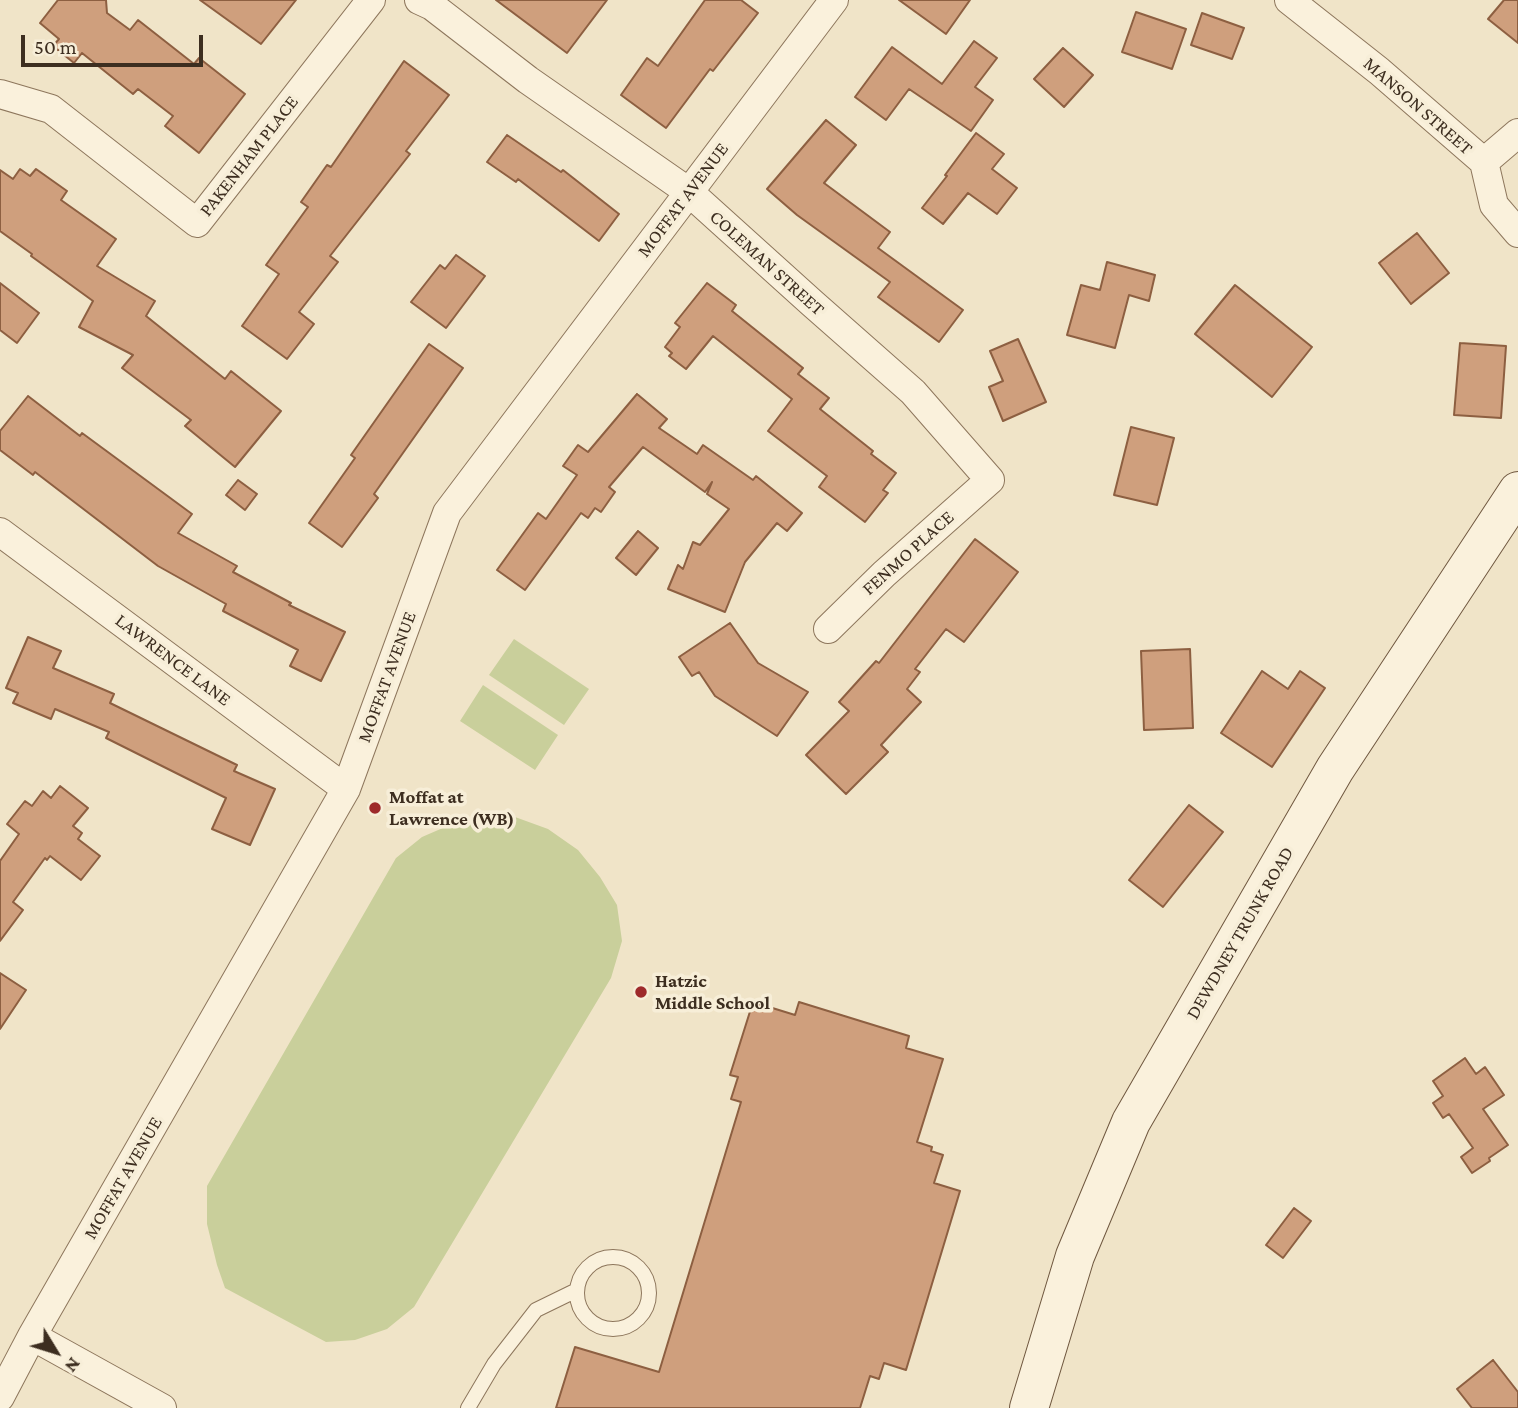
<!DOCTYPE html>
<html>
<head>
<meta charset="utf-8">
<style>
	body { margin:0 }
	#map { position:relative; width:1518px; height:1408px; overflow:hidden; background:#f0e4c8; font-family:"Crimson Pro",serif }
	canvas { display:block }
	.north { position:absolute; left:21px; top:1317px; width:70px; height:70px; -webkit-text-stroke:5px #f7eed8; paint-order:stroke; rotate:128deg; font-size:19px; font-weight:700; line-height:28px; text-align:center; color:#3d2e20 }
	.north::after { content:''; display:block; margin:auto; width:24px; height:32px; background:#3d2e20; clip-path:polygon(50% 0,100% 100%,50% 72%,0 100%) }
	.scale { position:absolute; left:21px; top:35px; width:182px; height:32px; box-sizing:border-box; border:4px solid #3d2e20; border-top:0; padding-left:9px; font-size:21px; line-height:24px; white-space:nowrap; color:#3d2e20; -webkit-text-stroke:5px #f7eed8; paint-order:stroke }
</style>
</head>
<body>
<div id="map">
<canvas width="1518" height="1408"></canvas>
<div class="north">N</div>
<div class="scale">50 m</div>
</div>
<script>
const ctx = document.querySelector('canvas').getContext('2d');
ctx.lineJoin = 'round';
function fillPath(path, color) { ctx.fillStyle = color; ctx.fill(path, 'evenodd'); }
const poly = rows => new Path2D(rows.map(r => 'M' + r).join(''));
function stroke(path, color, width, dash) { ctx.strokeStyle = color; ctx.lineWidth = width; ctx.lineCap = dash ? 'butt' : 'round'; ctx.setLineDash(dash || []); ctx.stroke(path); }
function label(font, color, halo, rows, align = 'center') {
  ctx.font = font + ' "Crimson Pro",serif'; ctx.lineWidth = 7; ctx.setLineDash([]); ctx.textBaseline = 'middle'; ctx.strokeStyle = halo; ctx.fillStyle = color; for (const [text, x, y, turn = 0] of rows) {
    ctx.save(); ctx.translate(x, y); ctx.rotate((+turn || 0) * Math.PI / 180); ctx.textAlign = isNaN(turn) ? turn : align; if (halo) ctx.strokeText(text, 0, 0); ctx.fillText(text, 0, 0); ctx.restore();
  }
}
fillPath(poly([
	[514,639,589,689,564,725,489,675],
	[483,685,558,735,535,770,460,721],
	[480,816,515,817,548,829,578,850,600,877,617,905,622,941,611,978,414,1307,387,1329,355,1340,326,1342,225,1288,217,1265,207,1224,207,1186,396,858,422,837,452,824]
]), '#c9cf9b');
const building = poly([
	[58,0,106,0,107,13,130,30,138,20,194,64,199,58,245,94,199,153,165,126,173,116,138,89,133,94,82,53,74,63,53,46,59,39,40,23,58,0],
	[200,0,296,0,261,44,200,0],
	[496,0,607,0,567,53,496,0],
	[705,0,741,0,758,13,713,71,710,69,666,128,621,95,647,58,658,66,705,0],
	[899,0,970,0,946,34,899,0],
	[1504,0,1518,0,1518,43,1488,19,1504,0],
	[1136,12,1186,29,1172,69,1122,52,1136,12],
	[1202,13,1244,28,1232,59,1191,45,1202,13],
	[974,41,997,58,975,87,993,100,971,131,909,89,886,120,855,97,892,47,942,84,974,41],
	[1063,48,1093,75,1064,107,1034,79,1063,48],
	[404,61,449,95,406,151,410,154,330,256,338,262,299,312,314,324,287,359,242,326,279,274,266,265,308,207,301,202,327,165,331,167,404,61],
	[826,120,856,145,824,183,890,232,878,248,963,310,939,342,878,297,890,282,797,215,767,189,826,120],
	[976,133,1004,154,992,169,1017,188,997,214,968,193,943,224,922,208,947,176,945,175,976,133],
	[507,135,561,172,563,170,619,214,599,241,518,179,516,182,487,162,507,135],
	[20,169,30,176,36,169,67,191,61,200,116,239,97,266,155,301,146,316,225,379,231,371,281,411,235,467,185,426,191,420,122,368,133,355,79,327,93,301,31,256,32,254,0,231,0,170,13,179,20,169],
	[1417,233,1449,273,1411,304,1379,263,1417,233],
	[456,255,485,276,446,328,411,302,440,265,445,269,456,255],
	[1107,262,1155,275,1149,301,1129,295,1115,348,1067,335,1081,285,1100,290,1107,262],
	[0,283,39,313,17,343,0,330,0,283],
	[707,283,736,305,732,311,803,368,798,374,829,398,820,409,873,451,871,454,896,473,883,490,888,493,865,522,819,487,827,476,768,431,792,399,713,336,686,369,669,356,672,353,665,347,680,327,675,323,707,283],
	[1235,285,1312,347,1272,397,1195,334,1235,285],
	[1018,339,1046,402,1003,421,989,387,1003,381,990,351,1018,339],
	[1460,343,1506,346,1501,418,1454,415,1460,343],
	[429,344,463,368,374,494,378,498,342,547,309,523,355,458,351,455,429,344],
	[637,394,667,419,659,428,697,454,703,445,753,480,756,476,802,513,787,531,777,523,745,562,725,612,668,589,678,565,683,569,693,542,700,545,729,509,707,494,712,482,705,492,643,447,609,487,615,492,601,512,595,508,588,518,581,513,525,590,497,570,538,513,546,519,577,475,563,466,578,445,588,452,637,394],
	[28,396,80,436,82,433,192,514,178,533,237,566,233,572,291,603,289,605,345,632,321,681,290,666,298,650,223,611,226,604,158,566,35,472,33,475,0,450,0,431,28,396],
	[1131,427,1174,438,1157,505,1114,495,1131,427],
	[238,480,257,494,245,510,226,495,238,480],
	[638,531,658,548,636,575,616,558,638,531],
	[975,539,1018,572,964,642,946,629,915,669,920,672,907,689,921,702,881,745,888,752,846,794,806,755,849,711,839,702,876,661,879,663,975,539],
	[730,623,758,663,808,692,777,736,715,696,699,672,692,676,679,657,730,623],
	[28,637,61,651,53,668,114,694,110,703,237,765,234,771,275,789,250,845,212,829,226,798,106,738,109,732,55,709,51,719,13,703,18,693,6,688,28,637],
	[1190,649,1193,728,1144,730,1141,651,1190,649],
	[1262,671,1288,689,1300,671,1325,688,1272,767,1221,733,1262,671],
	[60,786,88,808,73,826,82,833,78,839,100,856,81,880,50,856,47,860,45,858,13,902,23,910,0,941,0,861,19,834,7,824,25,801,32,806,43,791,51,798,60,786],
	[1189,805,1223,832,1163,907,1129,880,1189,805],
	[0,973,26,990,0,1029,0,973],
	[753,1002,795,1015,799,1002,909,1036,906,1048,943,1059,917,1142,932,1147,931,1151,943,1155,934,1183,960,1191,906,1370,884,1363,879,1379,870,1376,860,1408,556,1408,575,1347,659,1372,741,1102,731,1099,738,1077,730,1075,753,1002],
	[1465,1058,1476,1074,1485,1067,1504,1095,1483,1109,1508,1145,1489,1158,1490,1161,1472,1173,1461,1157,1473,1148,1449,1114,1443,1118,1433,1103,1443,1096,1433,1081,1465,1058],
	[1294,1208,1311,1221,1283,1258,1266,1245,1294,1208],
	[1493,1360,1518,1392,1518,1408,1472,1408,1457,1389,1493,1360]
]);
fillPath(building, '#cf9f7d');
stroke(building, '#8d5f41', 2);
const lane = poly([
	'577 1293a36 36 0 1 1 72 0a36 36 0 1 1-72 0Z',
	[468,1408,494,1364,536,1310,577,1290]
]);
const street = poly([
	[419,0,432,6,528,80,689,192,812,303,913,392,990,480,884,574,828,629],
	[1289,0,1379,71,1484,162,1494,205,1518,233],
	[0,94,51,109,197,223,371,0],
	[1484,162,1518,133],
	[0,532,346,789],
	[32,1336,162,1408],
	[0,1397,32,1336,346,789,447,513,834,0]
]);
const secondary = poly([
	[1029,1408,1075,1256,1131,1122,1335,769,1518,491]
]);
stroke(lane, '#8d765c', 16);
stroke(street, '#8d765c', 30);
stroke(secondary, '#6f573f', 40);
stroke(lane, '#faf1dc', 14);
stroke(street, '#faf1dc', 28);
stroke(secondary, '#faf1dc', 38);
for (const [x, y, r, color] of [
	[375,808,7,"#9e2a2b"],
	[641,992,7,"#9e2a2b"]
]) { const dot = new Path2D(); dot.arc(x, y, r, 0, 2 * Math.PI); ctx.fillStyle = color; ctx.fill(dot); stroke(dot, '#f7eed8', 2.5); }
label('19px', '#3d2e20', '#f7eed8', [
	["MANSON STREET",1418,106,41],
	["PAKENHAM PLACE",249,156,-52],
	["MOFFAT AVENUE",683,200,-53],
	["COLEMAN STREET",767,263,42],
	["FENMO PLACE",908,553,-42],
	["LAWRENCE LANE",173,660,37],
	["MOFFAT AVENUE",387,677,-70],
	["DEWDNEY TRUNK ROAD",1240,933,-60],
	["MOFFAT AVENUE",123,1178,-60]
]);
label('bold 19px', '#3d2e20', '#f7eed8', [
	["Moffat at",389,797],
	["Lawrence (WB)",389,819],
	["Hatzic",655,981],
	["Middle School",655,1003]
], 'left');
</script>
</body>
</html>
